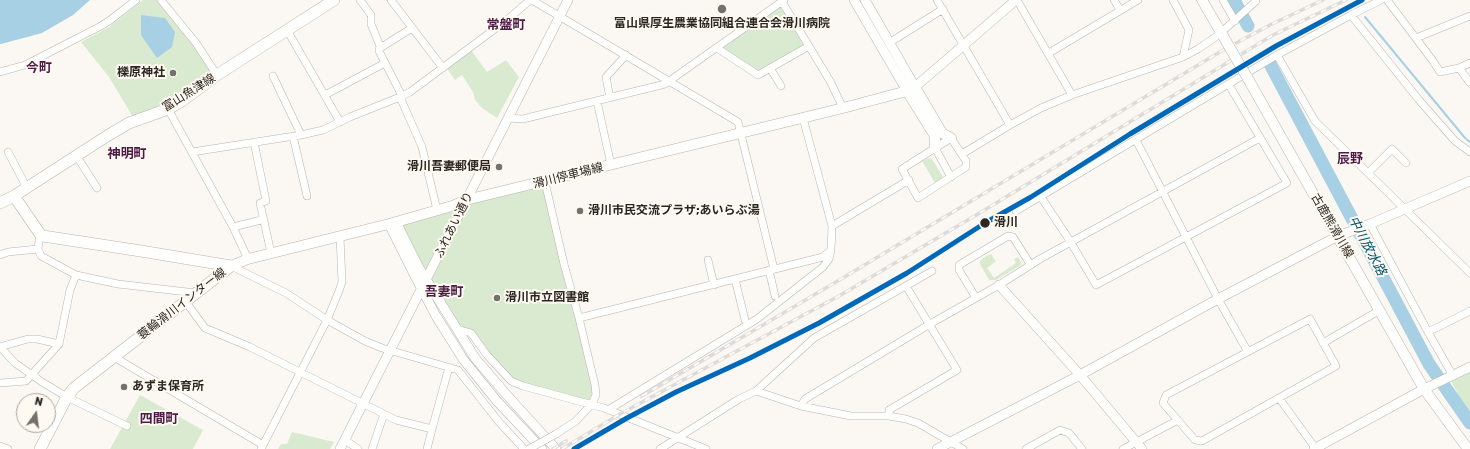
<!DOCTYPE html>
<html>
<head>
<meta charset="utf-8">
<style>
	body { margin:0 }
	#map { position:relative; width:1470px; height:449px; overflow:hidden; background:#fbf8f4; font-family:Rubik,sans-serif }
	canvas { display:block }
	.north { position:absolute; left:16px; top:393px; width:40px; height:40px; box-sizing:border-box; background:#fef9f1; border:1px solid #aaa59d; border-radius:50%; rotate:14deg; font-size:11px; font-weight:700; line-height:16px; text-align:center; color:#2b2720 }
	.north::after { content:''; display:block; margin:auto; width:14px; height:18px; background:#74706a; clip-path:polygon(50% 0,100% 100%,50% 72%,0 100%) }
</style>
</head>
<body>
<div id="map">
<canvas width="1470" height="449"></canvas>
<div class="north">N</div>
</div>
<script>
const ctx = document.querySelector('canvas').getContext('2d');
ctx.lineJoin = 'round';
function fillPath(path, color) { ctx.fillStyle = color; ctx.fill(path, 'evenodd'); }
const poly = rows => new Path2D(rows.map(r => 'M' + r).join(''));
function stroke(path, color, width, dash) { ctx.strokeStyle = color; ctx.lineWidth = width; ctx.lineCap = dash ? 'butt' : 'round'; ctx.setLineDash(dash || []); ctx.stroke(path); }
function label(font, color, halo, rows, align = 'center') {
  ctx.font = font + ' Rubik,"Noto Sans JP",sans-serif'; ctx.lineWidth = 4; ctx.setLineDash([]); ctx.textBaseline = 'middle'; ctx.strokeStyle = halo; ctx.fillStyle = color; for (const [text, x, y, turn = 0] of rows) {
    ctx.save(); ctx.translate(x, y); ctx.rotate((+turn || 0) * Math.PI / 180); ctx.textAlign = isNaN(turn) ? turn : align; if (halo) ctx.strokeText(text, 0, 0); ctx.fillText(text, 0, 0); ctx.restore();
  }
}
fillPath(poly([
	[143,0,157,0,194,45,213,74,167,102,133,117,109,77,81,42,109,27],
	[782,2,808,45,759,74,717,48],
	[471,50,487,72,506,60,519,77,497,118,482,108,475,100,473,92,462,75,455,80,446,67],
	[929,158,932,159,943,177,935,183,922,161],
	[545,182,595,385,592,404,511,381,471,333,457,329,396,222],
	[991,254,996,261,987,268,994,278,1016,263,1014,259,1018,257,1021,262,1021,265,996,280,989,280,980,264,980,261,983,258],
	[1470,368,1470,417,1449,377],
	[140,395,203,430,193,449,110,449],
	[292,432,334,442,330,449,278,449,281,444,287,444]
]), '#d9ead0');
fillPath(poly([
	[0,0,90,0,73,15,42,33,1,44,0,44],
	[141,15,165,18,175,32,172,47,157,58,141,35]
]), '#a7d0e4');
stroke(poly([
	[1365,17,1465,138,1470,142]
]), '#a7d0e4', 2);
stroke(poly([
	[1234,0,1248,26],
	[1270,64,1429,364,1470,423]
]), '#a7d0e4', 13);
const minor = poly([
	[161,0,196,43,217,75],
	[360,0,371,15,371,24,380,46,379,51,401,94,400,97,422,147,437,210],
	[391,0,443,68],
	[532,0,738,122,774,269],
	[781,0,830,81,843,108],
	[937,0,1010,125],
	[1017,0,1072,95],
	[1114,0,1120,10],
	[1223,0,1235,21],
	[1381,0,1351,15,1277,55,1315,121,1470,273],
	[1387,0,1433,61,1440,72,1459,68,1470,63],
	[1351,15,1419,100,1455,141,1470,152],
	[1225,29,1256,1,1256,0],
	[287,30,340,122],
	[1416,38,1470,16],
	[889,43,943,9],
	[380,48,412,28],
	[717,48,758,75,809,46],
	[1049,53,1138,0],
	[1183,57,1198,49,1217,36],
	[770,68,781,86],
	[1459,68,1470,83],
	[0,72,25,65,99,27,109,21,136,0],
	[273,76,301,135],
	[325,95,385,63],
	[610,98,606,77,626,55],
	[597,101,611,165],
	[168,109,233,227,248,259],
	[508,118,523,119,665,84,784,0],
	[293,136,307,196],
	[951,138,966,161,966,167,918,198,902,169,951,138],
	[1136,140,1218,299,1248,352],
	[254,142,266,201,260,203,271,253],
	[935,148,951,177],
	[8,152,27,188],
	[192,152,301,135,323,130,350,117,400,97,410,92,507,20,530,0],
	[962,154,1010,125,1041,108,1072,95,1183,57,1189,30,1173,0],
	[76,155,97,188],
	[1369,172,1392,149,1406,163],
	[545,182,564,264,579,318,595,385,596,395,592,404,576,421,556,434],
	[1041,197,1070,241,1096,285,1287,183,1229,85],
	[1016,211,1277,55],
	[1370,224,1428,332,1453,376],
	[832,226,909,180],
	[233,227,261,220],
	[38,249,41,256,76,275,118,284,196,293],
	[0,255,8,252,38,249,40,234],
	[708,260,714,285],
	[231,266,286,293,327,320,365,341,382,348,458,370,499,422,524,449],
	[769,270,775,296],
	[735,279,745,320],
	[976,298,959,270,959,265,1008,236,1013,237,1030,264],
	[185,301,205,328,250,347,384,414,372,449],
	[579,318,823,257,831,250,832,226,803,118],
	[1310,319,1336,366,1202,441,1195,440,1163,403,1166,395,1310,319],
	[457,329,471,333,487,355,511,381,523,386,604,408,706,449],
	[1428,332,1470,311],
	[1323,343,1380,310],
	[0,347,15,363,42,382,67,397,127,426],
	[0,347,28,339,37,339,59,344,70,290,76,275],
	[114,357,263,445],
	[0,383,26,381,59,344],
	[756,391,801,406,851,416,889,416,906,419,918,423,963,449],
	[1279,398,1316,449],
	[801,406,805,399,930,324,999,285,1040,259,1260,138],
	[608,410,757,319,823,267,829,259,831,250],
	[384,414,396,420,432,429,449,367],
	[889,416,889,410,957,370,906,286],
	[345,440,358,449],
	[0,446,8,449],
	[261,449,327,320,339,291,342,282,340,237],
	[427,449,432,429],
	[660,449,739,399,756,391,814,338,932,271],
	[1026,449,1060,430,1069,433,1082,449],
	[1123,449,1178,420]
]);
const tertiary = poly([
	[854,0,907,91],
	[865,0,915,87,1016,0],
	[396,222,419,268,475,358,505,393,556,449],
	[389,224,415,276,436,316,463,359,496,400,542,449],
	[999,285,1080,375,1142,449],
	[340,449,568,0],
	[937,449,1080,375,1218,299,1338,236,1370,224,1470,181],
	[1314,449,1424,389,1470,367]
]);
const secondary = poly([
	[1202,0,1223,36],
	[1247,77,1424,389,1468,449],
	[907,91,935,136,935,148],
	[231,266,248,259,389,224,452,206,466,200,843,108,907,91,915,87,942,133,951,138]
]);
const primary = poly([
	[14,196,40,234,43,236,141,251,231,266],
	[0,203,14,196,107,136,129,123,168,109,182,101,217,75,334,0],
	[40,449,67,397,74,388,231,266]
]);
stroke(minor, '#b9b5b0', 8);
stroke(tertiary, '#b9b5b0', 10);
stroke(secondary, '#b9b5b0', 11);
stroke(primary, '#b9b5b0', 12);
stroke(minor, '#fefefd', 7);
stroke(tertiary, '#fefefd', 9);
stroke(secondary, '#fefefd', 10);
stroke(primary, '#fefefd', 11);
const rail = poly([
	[642,396,831,285,1225,49,1270,25,1323,0],
	[553,449,566,441],
	[562,449,620,414,839,296,978,214,1273,35,1346,0]
]);
stroke(rail, '#dcdbda', 3.5);
stroke(rail, '#fef9f1', 2, [6]);
const minorBridge = poly([
	[529,449,556,434]
]);
const secondaryBridge = poly([
	[1223,36,1247,77]
]);
stroke(minorBridge, '#b9b5b0', 8, []);
stroke(secondaryBridge, '#b9b5b0', 11, []);
stroke(minorBridge, '#fefefd', 7);
stroke(secondaryBridge, '#fefefd', 10);
stroke(poly([
	[574,449,627,418,676,392,750,358,819,323,907,273,985,223,1031,197,1130,134,1276,46,1362,0]
]), '#0068b9', 5);
for (const [x, y, r, color] of [
	[722,9,5,"#74706a"],
	[173,73,4,"#74706a"],
	[499,167,4,"#74706a"],
	[580,211,4,"#74706a"],
	[985,223,5.5,"#2b2720"],
	[497,298,4,"#74706a"],
	[124,387,4,"#74706a"]
]) { const dot = new Path2D(); dot.arc(x, y, r, 0, 2 * Math.PI); ctx.fillStyle = color; ctx.fill(dot); stroke(dot, '#fef9f1', 1.5); }
label('bold 12px', '#2b2720', '#fef9f1', [
	["富山県厚生農業協同組合連合会滑川病院",722,24,"center"],
	["櫟原神社",165,73,"right"],
	["滑川吾妻郵便局",491,167,"right"],
	["滑川市民交流プラザ;あいらぶ湯",588,211],
	["滑川市立図書館",505,298],
	["あずま保育所",132,387]
], 'left');
label('12px', '#2b2720', '#fef9f1', [
	["富山魚津線",189,93,-32],
	["滑川停車場線",568,176,-14],
	["ふれあい通り",454,225,-64],
	["古鹿熊滑川線",1332,226,60],
	["蓑輪滑川インター線",182,304,-38]
]);
label('bold 12px', '#2b2720', '#fef9f1', [
	["滑川",994,223]
], 'left');
label('bold 13px', '#4e1a47', '#fef9f1', [
	["常盤町",506,25],
	["今町",39,68],
	["神明町",127,154],
	["辰野",1350,159],
	["吾妻町",444,292],
	["四間町",159,419]
]);
label('italic 13px', '#005370', '#fef9f1', [
	["中川放水路",1367,246,62]
]);
</script>
</body>
</html>
